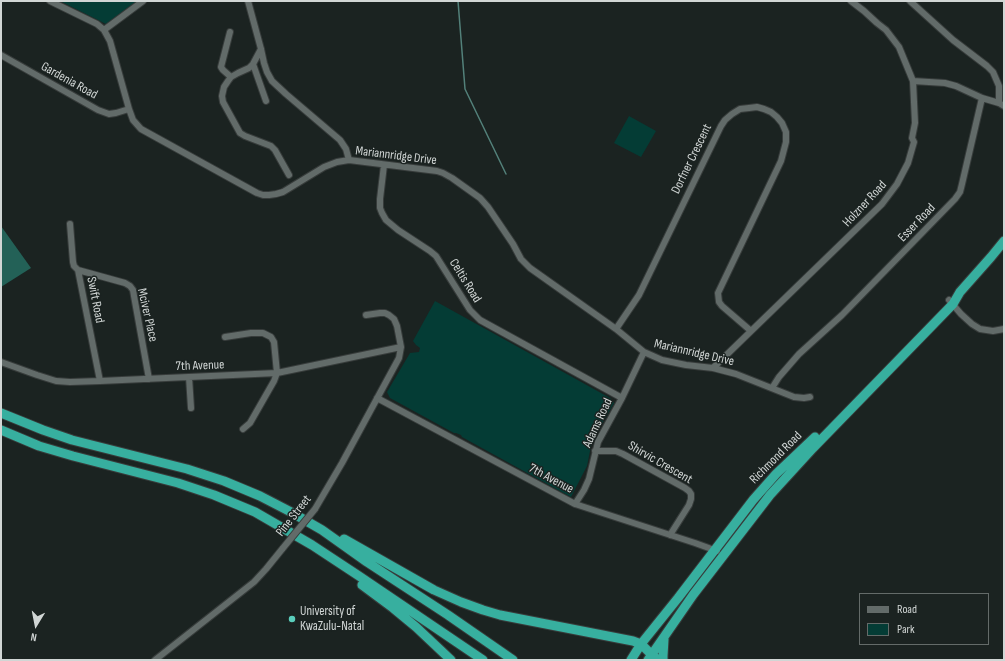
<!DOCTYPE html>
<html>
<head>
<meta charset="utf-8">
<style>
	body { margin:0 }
	#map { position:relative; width:1005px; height:661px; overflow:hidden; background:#1b2321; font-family:"Sofia Sans Condensed",sans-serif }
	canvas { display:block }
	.frame { position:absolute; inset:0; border:2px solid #d1d6d5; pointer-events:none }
	.legend { position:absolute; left:859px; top:593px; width:130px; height:52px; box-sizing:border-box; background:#1b2321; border:1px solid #646b69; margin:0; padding:5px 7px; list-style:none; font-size:12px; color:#d1d6d5 }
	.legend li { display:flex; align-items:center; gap:8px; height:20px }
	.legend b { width:20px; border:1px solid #646b69 }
	.north { position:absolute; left:16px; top:605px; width:40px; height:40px; -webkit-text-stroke:3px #1b2321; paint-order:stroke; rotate:190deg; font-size:11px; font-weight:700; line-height:16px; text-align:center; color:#d1d6d5 }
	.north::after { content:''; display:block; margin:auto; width:14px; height:18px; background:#d1d6d5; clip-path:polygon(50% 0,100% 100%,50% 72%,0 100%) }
</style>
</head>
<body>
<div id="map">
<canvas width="1005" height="661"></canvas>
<div class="frame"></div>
<ul class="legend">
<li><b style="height:5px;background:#626b69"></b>Road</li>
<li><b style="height:11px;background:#043c35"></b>Park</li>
</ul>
<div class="north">N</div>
</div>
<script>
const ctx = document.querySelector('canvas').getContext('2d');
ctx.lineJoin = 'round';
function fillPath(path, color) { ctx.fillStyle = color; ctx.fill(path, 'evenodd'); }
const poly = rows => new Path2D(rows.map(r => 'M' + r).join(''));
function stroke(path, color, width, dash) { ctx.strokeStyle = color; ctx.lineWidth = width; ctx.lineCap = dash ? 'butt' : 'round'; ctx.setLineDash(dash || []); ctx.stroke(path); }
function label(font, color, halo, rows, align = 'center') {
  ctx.font = font + ' "Sofia Sans Condensed",sans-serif'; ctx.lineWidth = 3; ctx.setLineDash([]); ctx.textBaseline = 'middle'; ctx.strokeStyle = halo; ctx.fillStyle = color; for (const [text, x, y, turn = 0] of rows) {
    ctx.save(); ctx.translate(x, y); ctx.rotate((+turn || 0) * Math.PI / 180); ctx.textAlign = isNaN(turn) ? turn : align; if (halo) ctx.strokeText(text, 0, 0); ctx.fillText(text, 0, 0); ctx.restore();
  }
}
fillPath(poly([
	[60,1,137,1,106,24],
	[629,116,656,131,641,157,614,143],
	[435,301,610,398,614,403,592,441,587,466,571,497,462,437,461,435,456,433,454,433,390,398,387,392,410,353,419,352,420,348,416,345,413,341]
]), '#043c35');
fillPath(poly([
	[1,226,31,268,1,287]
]), '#236157');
stroke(poly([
	[458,1,465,89,506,174]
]), '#53817a', 1.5);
const minor = poly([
	[50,1,97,24,104,30,110,41,129,109,133,120,141,129,257,193,263,195,269,195,276,194,283,192,324,167,337,162,349,160,437,171,443,173,452,178,480,198,488,207,513,244,521,259,530,268,616,329,644,352,662,360,686,365,713,368,736,374,794,397,804,398,810,397],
	[248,1,261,49,264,63,267,72,272,81,286,94,340,140,346,149,349,160],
	[910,1,953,40,987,66,993,72,999,86,999,103],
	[104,30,143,1],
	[230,32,221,67,223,70,231,77],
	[261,49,253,64,249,68,238,73,231,77,228,81,224,87,222,96,223,102,240,133,245,136,271,146,275,150,289,175],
	[1,55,98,110,109,114,116,113,129,109],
	[253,64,266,101],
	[913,81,945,83,956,86,982,98,999,103,1004,106],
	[384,165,380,199,380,208,382,213,386,220,398,230,430,251,436,256,470,310,480,320,622,398],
	[70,224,73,262,74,266,78,270,100,381],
	[78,270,125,283,130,286,133,290,134,296,149,379],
	[949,300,961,314,972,324,980,329,993,331,1004,329],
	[616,329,639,295,721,126,725,120,732,114,740,109,749,108,757,107,764,109,771,112,777,117,782,123,786,132,786,142,781,161,718,293,719,302,722,306,751,331],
	[225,337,251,333,263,333,271,337,274,342,277,373,274,381,250,423,243,429],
	[1,362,37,375,56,381,70,382,100,381,277,373,401,347],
	[713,368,882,204,897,184,908,163,914,142,912,138,915,123,913,81,899,47,886,30,877,23,864,11,851,1],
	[189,377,191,408],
	[772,388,779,377,799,354,842,315,955,199,960,192,962,184,982,98],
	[377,398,575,504,695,543,717,551],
	[595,451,616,451,623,454,685,488,689,491,691,494,691,499,689,505,670,535],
	[575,504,584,490,589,479,598,442,622,398,644,352],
	[315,509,342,463,399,358,401,347,397,326,394,319,389,315,385,313,380,313,366,315],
	[155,660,254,582,266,569,283,548]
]);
const highway = poly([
	[1,413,43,430,72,440,187,469,224,481,260,496,289,511,322,530,367,562,448,615,513,660],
	[1,430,39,446,73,456,178,483,214,495,255,512,312,545,359,576,483,660],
	[344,539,434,590,461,602,483,610,500,615,633,641,641,644,652,655,658,660],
	[362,585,393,608,416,627,451,660],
	[631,660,641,644,678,598,753,500,776,474,815,437],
	[648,660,693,595,770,495,813,448,953,304,960,292,991,257,1004,241],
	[663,660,663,656,664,639]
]);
stroke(minor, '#373c3b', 8);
stroke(highway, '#373c3b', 11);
stroke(minor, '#626b69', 6);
stroke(highway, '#37af9f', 9);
const minorBridge = poly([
	[283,548,315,509]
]);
stroke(minorBridge, '#373c3b', 8, []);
stroke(minorBridge, '#626b69', 6);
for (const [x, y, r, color] of [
	[292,619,4,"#5acebc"]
]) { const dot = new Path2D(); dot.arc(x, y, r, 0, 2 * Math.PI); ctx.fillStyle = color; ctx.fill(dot); stroke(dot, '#1b2321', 1.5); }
label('13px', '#d1d6d5', '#1b2321', [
	["Gardenia Road",69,81,29],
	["Mariannridge Drive",396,156,7],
	["Dorfner Crescent",692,159,-64],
	["Holzner Road",865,204,-47],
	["Esser Road",917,223,-46],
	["Celtis Road",465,281,58],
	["Swift Road",95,300,79],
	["Mciver Place",147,315,77],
	["Mariannridge Drive",694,353,13],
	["7th Avenue",200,366,-2],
	["Adams Road",598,423,-65],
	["Richmond Road",776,458,-45],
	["Shirvic Crescent",660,463,30],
	["7th Avenue",551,479,28],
	["Pine Street",294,516,-52]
]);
label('13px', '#d1d6d5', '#1b2321', [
	["University of",300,612],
	["KwaZulu-Natal",300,627]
], 'left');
</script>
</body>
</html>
